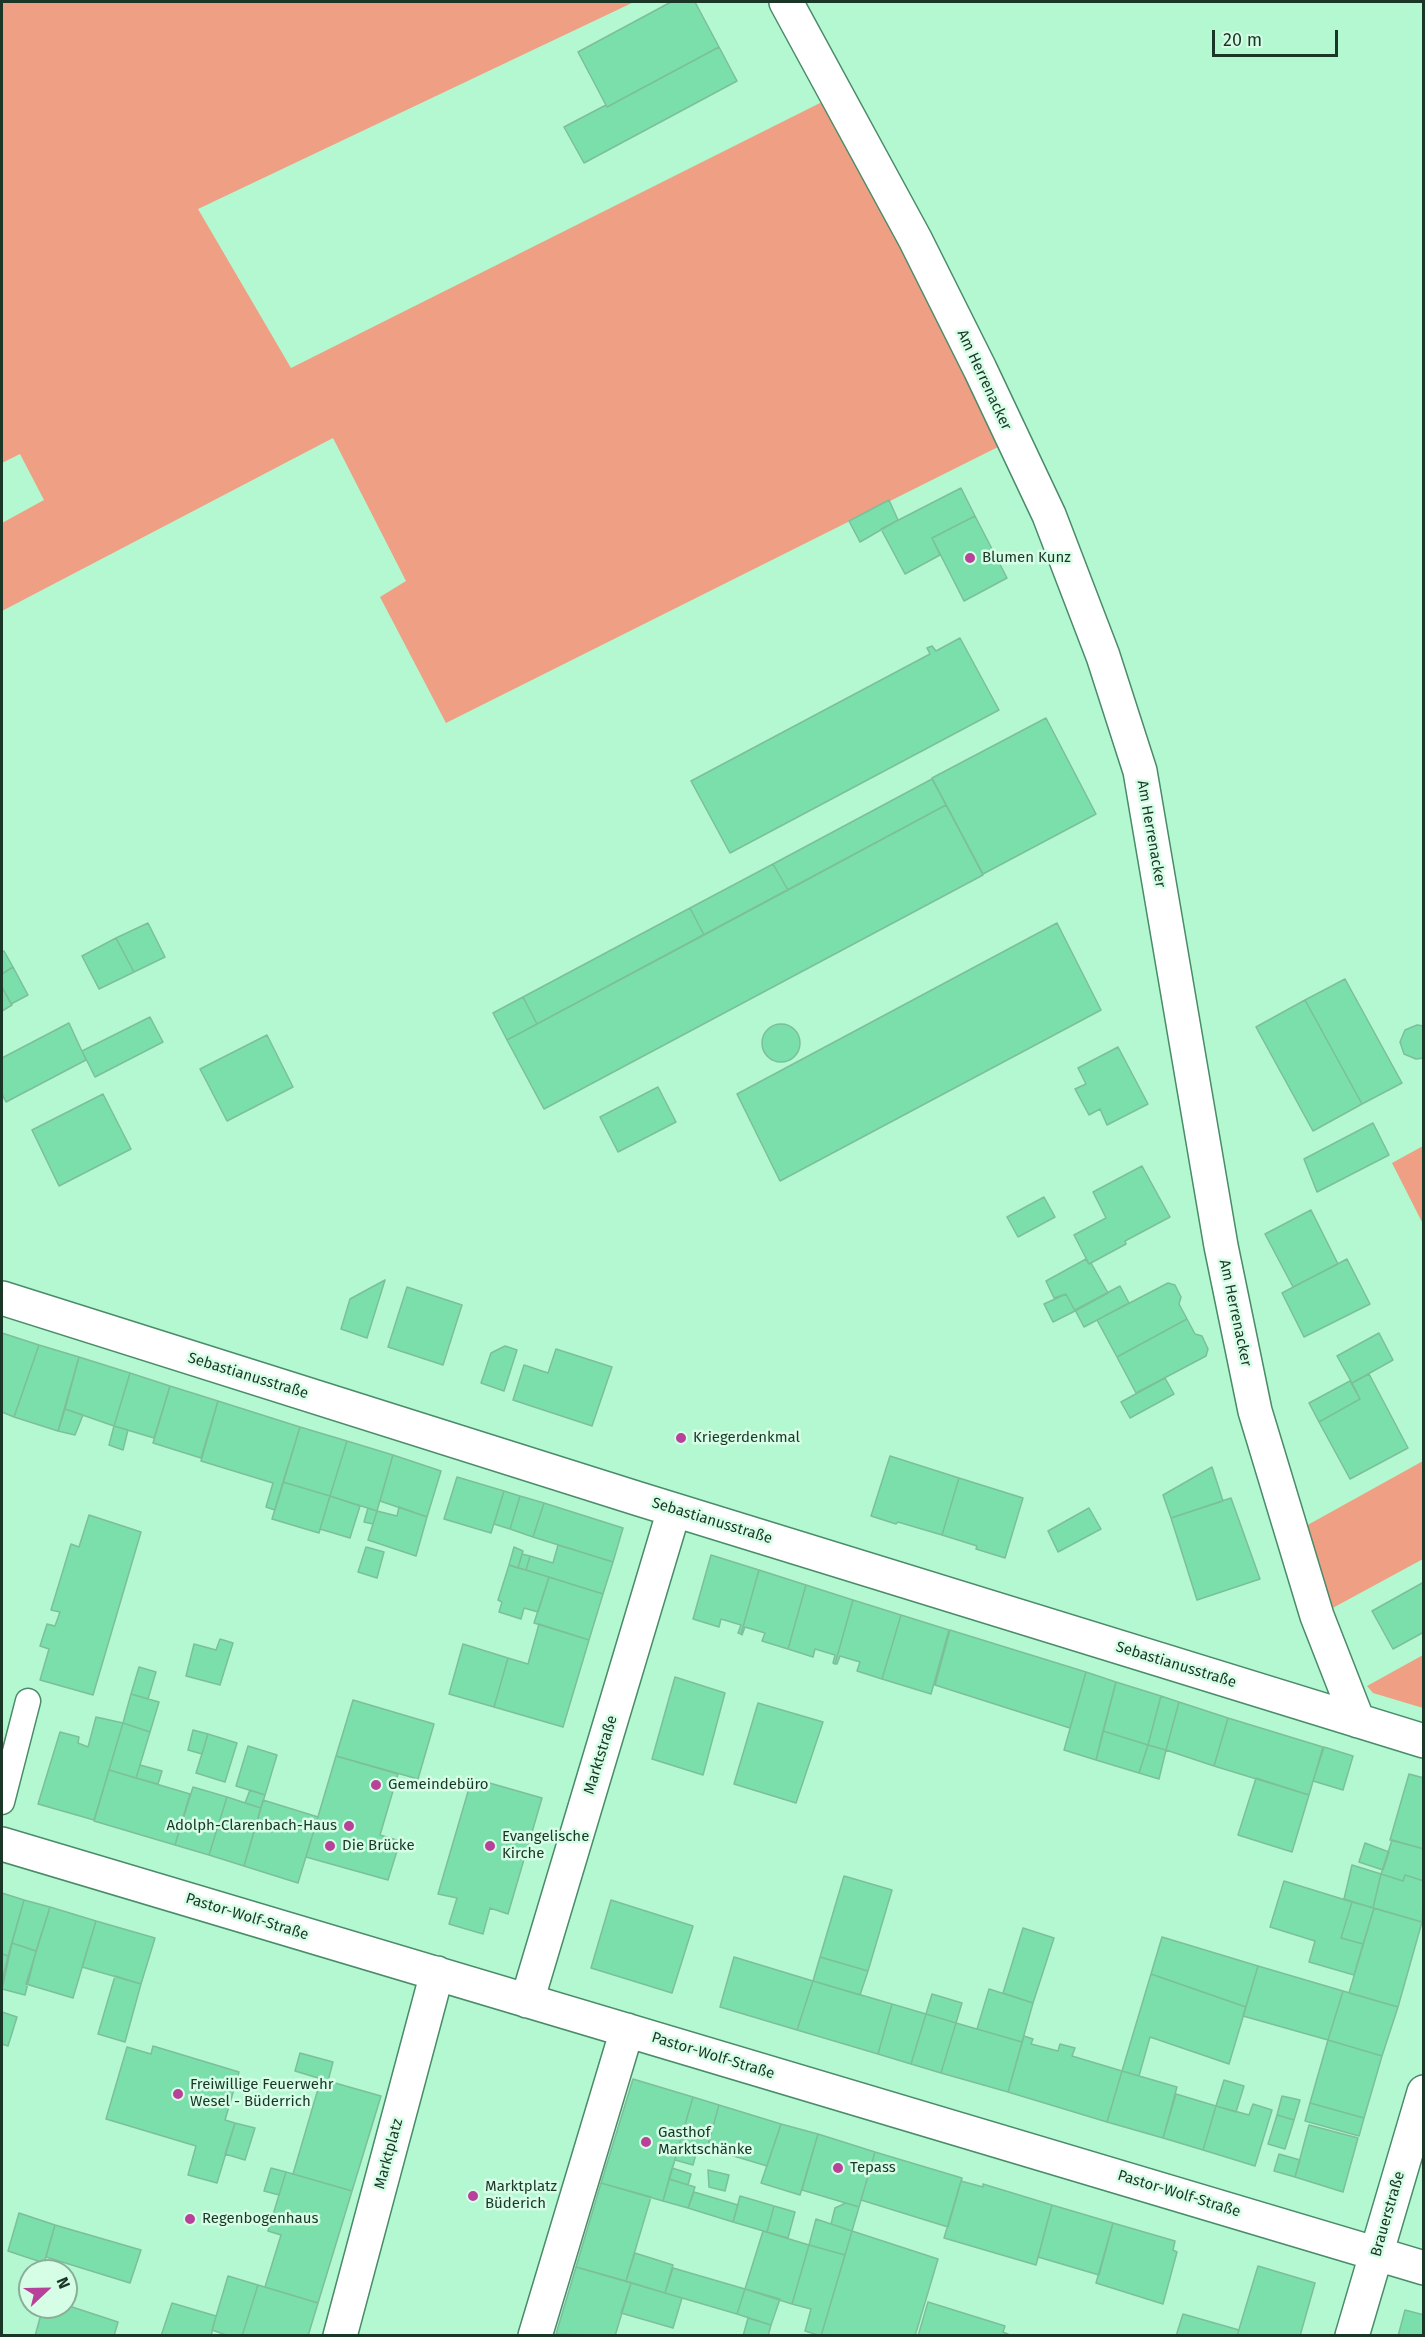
<!DOCTYPE html>
<html>
<head>
<meta charset="utf-8">
<style>
	body { margin:0 }
	#map { position:relative; width:1425px; height:2337px; overflow:hidden; background:#b3f8d1; font-family:"Fira Sans",sans-serif }
	canvas { display:block }
	.frame { position:absolute; inset:0; border:3px solid #1a3627; pointer-events:none }
	.north { position:absolute; left:18px; top:2259px; width:60px; height:60px; box-sizing:border-box; background:#d6fee7; border:2px solid #8bae9a; border-radius:50%; rotate:68deg; font-size:16px; font-weight:700; line-height:24px; text-align:center; color:#1a3627 }
	.north::after { content:''; display:block; margin:auto; width:21px; height:27px; background:#b84299; clip-path:polygon(50% 0,100% 100%,50% 72%,0 100%) }
	.scale { position:absolute; left:1212px; top:30px; width:126px; height:27px; box-sizing:border-box; border:3px solid #1a3627; border-top:0; padding-left:8px; font-size:18px; line-height:21px; white-space:nowrap; color:#1a3627; -webkit-text-stroke:4px #d6fee7; paint-order:stroke }
</style>
</head>
<body>
<div id="map">
<canvas width="1425" height="2337"></canvas>
<div class="frame"></div>
<div class="north">N</div>
<div class="scale">20 m</div>
</div>
<script>
const ctx = document.querySelector('canvas').getContext('2d');
ctx.lineJoin = 'round';
function fillPath(path, color) { ctx.fillStyle = color; ctx.fill(path, 'evenodd'); }
const poly = rows => new Path2D(rows.map(r => 'M' + r).join(''));
function stroke(path, color, width, dash) { ctx.strokeStyle = color; ctx.lineWidth = width; ctx.lineCap = dash ? 'butt' : 'round'; ctx.setLineDash(dash || []); ctx.stroke(path); }
function label(font, color, halo, rows, align = 'center') {
  ctx.font = font + ' "Fira Sans",sans-serif'; ctx.lineWidth = 5; ctx.setLineDash([]); ctx.textBaseline = 'middle'; ctx.strokeStyle = halo; ctx.fillStyle = color; for (const [text, x, y, turn = 0] of rows) {
    ctx.save(); ctx.translate(x, y); ctx.rotate((+turn || 0) * Math.PI / 180); ctx.textAlign = isNaN(turn) ? turn : align; if (halo) ctx.strokeText(text, 0, 0); ctx.fillText(text, 0, 0); ctx.restore();
  }
}
fillPath(poly([
	[2,2,634,2,198,209,291,368,836,95,1012,440,446,723,380,597,406,581,333,438,2,611,2,523,44,500,20,454,2,463],
	[1423,1146,1423,1224,1392,1163],
	[1423,1461,1423,1559,1329,1610,1304,1527],
	[1423,1655,1423,1708,1373,1693,1367,1686]
]), '#ef9f84');
const building = poly([
	[671,2,695,2,719,47,607,107,578,52,671,2],
	[719,47,737,81,584,163,564,127,606,105,607,107,719,47],
	[961,488,975,516,932,538,940,555,905,574,881,529,961,488],
	[889,500,898,520,860,542,849,521,889,500],
	[975,516,1007,578,964,601,932,538,975,516],
	[960,638,999,710,730,853,691,781,930,654,927,648,932,646,936,651,960,638],
	[1046,718,1096,814,983,874,932,778,1046,718],
	[932,779,946,805,788,890,773,864,932,779],
	[946,805,983,875,544,1109,507,1040,946,805],
	[773,864,788,890,704,935,690,908,773,864],
	[690,908,704,935,537,1024,523,997,690,908],
	[148,923,165,957,134,972,116,938,148,923],
	[1057,923,1101,1010,780,1181,737,1094,1057,923],
	[116,938,134,972,99,989,82,956,116,938],
	[4,951,13,967,2,974,2,952,4,951],
	[13,967,28,995,11,1004,2,987,2,974,13,967],
	[1345,979,1402,1083,1362,1104,1305,1000,1345,979],
	[2,987,12,1005,2,1011,2,987],
	[523,997,537,1024,507,1040,493,1013,523,997],
	[1305,1000,1362,1104,1313,1131,1256,1027,1305,1000],
	[150,1017,163,1042,95,1077,82,1051,150,1017],
	[69,1023,86,1060,6,1102,2,1094,2,1058,69,1023],
	'762 1043a19 19 0 1 1 38 0a19 19 0 1 1-38 0Z',
	[1417,1025,1424,1026,1424,1058,1416,1059,1404,1054,1400,1042,1405,1030,1417,1025],
	[267,1035,293,1087,227,1121,200,1069,267,1035],
	[1118,1047,1148,1104,1107,1125,1100,1109,1089,1115,1075,1089,1086,1084,1078,1068,1118,1047],
	[658,1087,676,1122,618,1152,600,1117,658,1087],
	[103,1094,131,1149,59,1186,32,1130,103,1094],
	[1373,1123,1389,1155,1317,1192,1304,1159,1373,1123],
	[1142,1166,1170,1217,1125,1241,1126,1244,1089,1264,1074,1235,1106,1218,1093,1192,1142,1166],
	[1044,1197,1055,1217,1018,1237,1007,1217,1044,1197],
	[1311,1210,1338,1264,1293,1287,1265,1234,1311,1210],
	[1086,1259,1089,1264,1091,1263,1108,1293,1075,1311,1066,1294,1054,1298,1046,1281,1086,1259],
	[1347,1259,1370,1304,1304,1337,1282,1293,1347,1259],
	[385,1280,367,1338,341,1329,350,1299,385,1280],
	[1168,1283,1175,1285,1181,1297,1179,1304,1187,1319,1117,1357,1097,1320,1168,1283],
	[1120,1286,1129,1303,1084,1327,1075,1310,1120,1286],
	[407,1287,462,1305,443,1365,388,1347,407,1287],
	[1066,1294,1075,1311,1053,1322,1044,1304,1066,1294],
	[1187,1319,1195,1334,1202,1336,1208,1349,1206,1356,1136,1393,1117,1357,1187,1319],
	[2,1333,39,1345,14,1417,2,1412,2,1333],
	[1379,1333,1393,1360,1352,1383,1337,1356,1379,1333],
	[39,1345,79,1357,58,1431,14,1417,39,1345],
	[505,1346,517,1350,504,1391,481,1383,491,1353,505,1346],
	[556,1349,612,1367,592,1426,513,1400,524,1365,548,1373,556,1349],
	[79,1357,130,1373,114,1426,65,1409,79,1357],
	[130,1373,170,1386,154,1438,114,1426,130,1373],
	[1369,1374,1408,1448,1350,1479,1319,1422,1360,1399,1352,1383,1369,1374],
	[1165,1378,1174,1394,1130,1418,1121,1402,1165,1378],
	[1350,1381,1360,1399,1319,1422,1309,1403,1350,1381],
	[170,1386,218,1401,201,1458,153,1443,170,1386],
	[218,1401,300,1427,275,1510,266,1507,273,1483,201,1461,218,1401],
	[65,1409,83,1415,75,1435,58,1431,65,1409],
	[114,1426,128,1430,123,1450,109,1445,114,1426],
	[300,1427,347,1441,330,1496,283,1482,300,1427],
	[347,1441,393,1455,377,1511,330,1496,347,1441],
	[393,1455,441,1471,427,1517,380,1501,393,1455],
	[890,1456,959,1478,942,1535,898,1522,896,1524,871,1516,890,1456],
	[1212,1467,1223,1501,1171,1518,1163,1495,1212,1467],
	[457,1477,504,1491,491,1533,444,1519,457,1477],
	[959,1478,1023,1498,1005,1558,976,1549,977,1546,942,1535,959,1478],
	[283,1482,330,1496,319,1533,272,1519,283,1482],
	[504,1491,520,1496,510,1529,494,1524,504,1491],
	[330,1496,360,1506,350,1538,320,1529,330,1496],
	[520,1496,544,1503,533,1537,510,1529,520,1496],
	[1231,1498,1260,1579,1197,1600,1171,1518,1231,1498],
	[544,1503,623,1528,613,1562,533,1537,544,1503],
	[399,1507,427,1517,416,1556,368,1540,377,1511,397,1516,399,1507],
	[368,1508,377,1511,373,1524,364,1522,368,1508],
	[1089,1508,1101,1529,1058,1552,1048,1531,1089,1508],
	[89,1515,141,1532,93,1695,40,1680,49,1649,40,1646,47,1624,55,1626,60,1612,51,1610,71,1544,79,1547,89,1515],
	[558,1545,613,1562,603,1594,526,1570,530,1556,553,1563,558,1545],
	[366,1547,384,1552,377,1578,358,1572,366,1547],
	[514,1547,523,1551,518,1568,509,1565,514,1547],
	[522,1554,530,1556,526,1570,518,1568,522,1554],
	[711,1555,759,1570,741,1634,738,1633,741,1625,721,1619,719,1627,693,1619,711,1555],
	[509,1565,549,1577,538,1612,524,1608,521,1619,499,1612,502,1602,498,1600,509,1565],
	[759,1570,806,1585,788,1649,762,1641,765,1633,745,1627,742,1635,741,1634,759,1570],
	[549,1577,603,1594,589,1640,534,1623,549,1577],
	[1424,1582,1424,1632,1393,1649,1372,1611,1424,1582],
	[806,1585,853,1600,835,1664,833,1663,835,1655,815,1649,813,1657,788,1649,806,1585],
	[853,1600,901,1615,882,1679,857,1671,860,1662,840,1656,837,1664,835,1664,853,1600],
	[901,1615,949,1630,931,1694,882,1679,901,1615],
	[539,1624,589,1640,563,1727,494,1707,508,1658,528,1664,539,1624],
	[950,1630,1086,1672,1070,1728,935,1685,950,1630],
	[220,1639,233,1643,220,1685,186,1676,194,1644,216,1650,220,1639],
	[463,1644,508,1658,494,1707,449,1694,463,1644],
	[139,1667,156,1672,148,1699,131,1694,139,1667],
	[1086,1672,1116,1682,1096,1760,1064,1750,1086,1672],
	[675,1677,725,1693,703,1775,652,1759,675,1677],
	[1116,1682,1161,1696,1148,1745,1103,1731,1116,1682],
	[131,1694,159,1702,150,1732,123,1723,131,1694],
	[1161,1696,1179,1702,1166,1750,1148,1745,1161,1696],
	[353,1700,434,1724,418,1779,336,1756,353,1700],
	[1179,1702,1228,1718,1214,1766,1166,1750,1179,1702],
	[758,1703,823,1722,796,1803,734,1784,758,1703],
	[96,1717,123,1723,94,1820,38,1804,60,1732,79,1737,78,1743,88,1747,96,1717],
	[1228,1718,1323,1747,1309,1795,1214,1766,1228,1718],
	[123,1723,150,1732,136,1778,109,1770,123,1723],
	[193,1730,208,1734,202,1754,188,1750,193,1730],
	[1103,1731,1148,1745,1139,1773,1096,1760,1103,1731],
	[208,1734,237,1743,225,1782,196,1773,208,1734],
	[1148,1745,1166,1750,1159,1779,1139,1773,1148,1745],
	[248,1746,277,1755,265,1795,236,1786,248,1746],
	[1324,1747,1353,1756,1343,1790,1313,1781,1324,1747],
	[336,1756,398,1774,380,1835,400,1841,388,1880,306,1857,336,1756],
	[140,1765,162,1771,158,1784,136,1778,140,1765],
	[109,1770,190,1794,175,1845,94,1821,109,1770],
	[1409,1774,1424,1778,1424,1849,1390,1840,1409,1774],
	[472,1778,542,1798,508,1914,490,1908,483,1934,449,1924,457,1898,438,1894,472,1778],
	[1256,1778,1309,1795,1292,1852,1238,1835,1256,1778],
	[193,1787,227,1797,209,1855,175,1845,193,1787],
	[250,1790,265,1795,261,1808,245,1803,250,1790],
	[227,1797,261,1808,244,1866,209,1855,227,1797],
	[263,1800,318,1817,298,1883,244,1866,263,1800],
	[1392,1840,1424,1849,1424,1881,1405,1875,1403,1881,1381,1874,1392,1840],
	[1365,1843,1389,1852,1383,1870,1359,1862,1365,1843],
	[1352,1865,1381,1874,1373,1908,1344,1899,1352,1865],
	[1381,1874,1403,1881,1405,1875,1424,1881,1422,1922,1373,1908,1381,1874],
	[844,1876,892,1890,868,1971,820,1957,844,1876],
	[1284,1881,1352,1902,1341,1938,1363,1944,1354,1975,1309,1962,1315,1941,1270,1927,1284,1881],
	[2,1893,24,1900,8,1956,2,1954,2,1893],
	[24,1900,50,1907,36,1951,12,1943,24,1900],
	[611,1900,693,1926,672,1993,591,1968,611,1900],
	[1352,1902,1374,1908,1363,1944,1341,1938,1352,1902],
	[50,1907,96,1921,73,1998,26,1984,50,1907],
	[1374,1908,1422,1922,1398,2007,1349,1993,1374,1908],
	[96,1921,155,1938,141,1984,82,1967,96,1921],
	[1023,1928,1054,1938,1033,2003,1003,1993,1023,1928],
	[1162,1937,1258,1966,1246,2007,1151,1974,1162,1937],
	[12,1943,36,1951,25,1995,2,1989,12,1943],
	[2,1954,8,1956,2,1982,2,1954],
	[734,1957,813,1981,797,2030,720,2007,734,1957],
	[820,1957,868,1971,860,1995,813,1981,820,1957],
	[1258,1966,1343,1991,1328,2040,1243,2016,1258,1966],
	[1151,1974,1246,2007,1229,2064,1150,2037,1139,2076,1122,2071,1151,1974],
	[115,1976,141,1984,125,2042,98,2034,115,1976],
	[813,1981,892,2004,878,2054,797,2030,813,1981],
	[989,1989,1033,2003,1022,2042,977,2029,989,1989],
	[1343,1991,1398,2007,1382,2056,1328,2040,1343,1991],
	[932,1994,962,2003,956,2023,926,2014,932,1994],
	[892,2004,926,2014,911,2064,878,2054,892,2004],
	[2,2012,17,2017,8,2046,2,2044,2,2012],
	[926,2014,956,2023,941,2073,911,2064,926,2014],
	[956,2023,1022,2042,1008,2092,941,2073,956,2023],
	[1024,2036,1033,2039,1031,2044,1058,2051,1060,2044,1075,2048,1072,2056,1122,2071,1107,2122,1008,2092,1024,2036],
	[1328,2040,1382,2056,1364,2118,1310,2103,1328,2040],
	[153,2046,239,2072,225,2120,235,2123,217,2183,188,2175,196,2146,106,2119,127,2047,151,2054,153,2046],
	[300,2053,333,2062,328,2081,295,2071,300,2053],
	[1122,2071,1177,2087,1163,2138,1107,2122,1122,2071],
	[321,2079,381,2096,352,2191,293,2174,321,2079],
	[633,2079,693,2097,663,2201,601,2183,633,2079],
	[1224,2080,1244,2086,1236,2112,1216,2106,1224,2080],
	[1176,2094,1216,2106,1203,2150,1163,2138,1176,2094],
	[1282,2096,1300,2100,1294,2120,1277,2115,1282,2096],
	[693,2097,719,2105,706,2152,679,2145,693,2097],
	[1310,2103,1364,2118,1359,2136,1305,2121,1310,2103],
	[1253,2104,1272,2110,1255,2166,1203,2150,1216,2106,1249,2115,1253,2104],
	[719,2105,781,2124,767,2166,707,2148,719,2105],
	[1277,2115,1294,2120,1285,2149,1268,2144,1277,2115],
	[235,2123,255,2128,245,2160,225,2154,235,2123],
	[781,2124,818,2134,800,2195,761,2183,781,2124],
	[1309,2125,1358,2138,1343,2192,1295,2177,1309,2125],
	[818,2134,875,2152,859,2207,802,2190,818,2134],
	[679,2145,697,2150,693,2165,675,2160,679,2145],
	[875,2152,962,2178,948,2227,861,2200,875,2152],
	[1279,2154,1300,2160,1295,2177,1274,2171,1279,2154],
	[271,2168,286,2172,279,2195,264,2191,271,2168],
	[672,2168,691,2174,688,2185,669,2179,672,2168],
	[708,2170,729,2175,725,2191,709,2187,708,2170],
	[286,2172,352,2191,318,2303,265,2287,281,2235,268,2231,286,2172],
	[669,2179,695,2187,688,2208,663,2201,669,2179],
	[961,2181,983,2187,983,2184,1052,2205,1036,2265,944,2238,961,2181],
	[601,2183,651,2197,626,2281,576,2267,601,2183],
	[694,2192,738,2205,733,2222,688,2208,694,2192],
	[740,2196,774,2206,767,2232,733,2222,740,2196],
	[846,2203,859,2207,852,2231,831,2224,835,2208,846,2203],
	[1052,2205,1113,2223,1099,2275,1038,2257,1052,2205],
	[774,2206,795,2212,788,2238,767,2232,774,2206],
	[19,2213,55,2225,44,2263,8,2251,19,2213],
	[816,2219,852,2231,845,2255,809,2245,816,2219],
	[1113,2223,1175,2241,1173,2250,1177,2252,1163,2304,1096,2283,1113,2223],
	[55,2225,141,2250,130,2283,46,2257,55,2225],
	[763,2231,809,2245,792,2304,745,2289,763,2231],
	[852,2231,938,2259,915,2336,821,2336,852,2231],
	[809,2245,845,2255,821,2336,805,2331,811,2309,792,2304,809,2245],
	[635,2253,673,2265,665,2293,626,2281,635,2253],
	[1258,2266,1315,2283,1300,2336,1237,2336,1258,2266],
	[576,2267,631,2283,615,2336,556,2334,576,2267],
	[673,2268,745,2289,737,2314,665,2293,673,2268],
	[228,2276,258,2285,242,2336,229,2336,212,2330,228,2276],
	[631,2283,682,2298,673,2328,621,2313,631,2283],
	[258,2285,318,2303,308,2336,242,2336,258,2285],
	[745,2289,780,2299,771,2325,737,2314,745,2289],
	[928,2302,1005,2326,1003,2332,1012,2336,918,2336,928,2302],
	[172,2303,216,2316,211,2336,161,2336,172,2303],
	[66,2305,118,2322,114,2336,35,2336,43,2307,66,2307,66,2305],
	[1405,2310,1424,2315,1424,2336,1398,2336,1405,2310],
	[1183,2314,1239,2330,1237,2336,1176,2336,1183,2314],
	[748,2318,771,2325,768,2336,743,2336,748,2318]
]);
fillPath(building, '#7adfab');
stroke(building, '#7cbf9a', 1.5);
const lane = poly([
	[2,1802,28,1701]
]);
const street = poly([
	[786,2,915,239,980,369,1049,515,1103,656,1140,771,1221,1246,1255,1411,1317,1616,1358,1721],
	[2,1298,639,1499,1424,1741],
	[2,1844,1424,2268],
	[527,2001,674,1510],
	[340,2336,437,1973],
	[535,2336,627,2030],
	[1352,2336,1424,2092]
]);
stroke(lane, '#4a8b69', 27);
stroke(street, '#4a8b69', 36);
stroke(lane, '#fff', 24);
stroke(street, '#fff', 33);
for (const [x, y, r, color] of [
	[970,558,6,"#b84299"],
	[681,1438,6,"#b84299"],
	[376,1785,6,"#b84299"],
	[349,1826,6,"#b84299"],
	[330,1846,6,"#b84299"],
	[490,1846,6,"#b84299"],
	[178,2094,6,"#b84299"],
	[646,2142,6,"#b84299"],
	[838,2168,6,"#b84299"],
	[473,2196,6,"#b84299"],
	[190,2219,6,"#b84299"]
]) { const dot = new Path2D(); dot.arc(x, y, r, 0, 2 * Math.PI); ctx.fillStyle = color; ctx.fill(dot); stroke(dot, '#d6fee7', 2); }
label('15px', '#1a3627', '#d6fee7', [
	["Am Herrenacker",984,380,65],
	["Am Herrenacker",1151,834,80],
	["Am Herrenacker",1235,1313,78],
	["Sebastianusstraße",248,1376,17],
	["Sebastianusstraße",712,1521,17],
	["Sebastianusstraße",1176,1665,17],
	["Marktstraße",601,1755,-73],
	["Pastor-Wolf-Straße",247,1917,17],
	["Pastor-Wolf-Straße",713,2056,17],
	["Marktplatz",389,2154,-75],
	["Pastor-Wolf-Straße",1179,2194,17],
	["Brauerstraße",1388,2214,-74]
]);
label('15px', '#1a3627', '#d6fee7', [
	["Blumen Kunz",982,558],
	["Kriegerdenkmal",693,1438],
	["Gemeindebüro",388,1785],
	["Adolph-Clarenbach-Haus",337,1826,"right"],
	["Evangelische",502,1837],
	["Kirche",502,1854],
	["Die Brücke",342,1846],
	["Freiwillige Feuerwehr",190,2085],
	["Wesel - Büderrich",190,2102],
	["Gasthof",658,2133],
	["Marktschänke",658,2150],
	["Tepass",850,2168],
	["Marktplatz",485,2187],
	["Büderich",485,2204],
	["Regenbogenhaus",202,2219]
], 'left');
</script>
</body>
</html>
